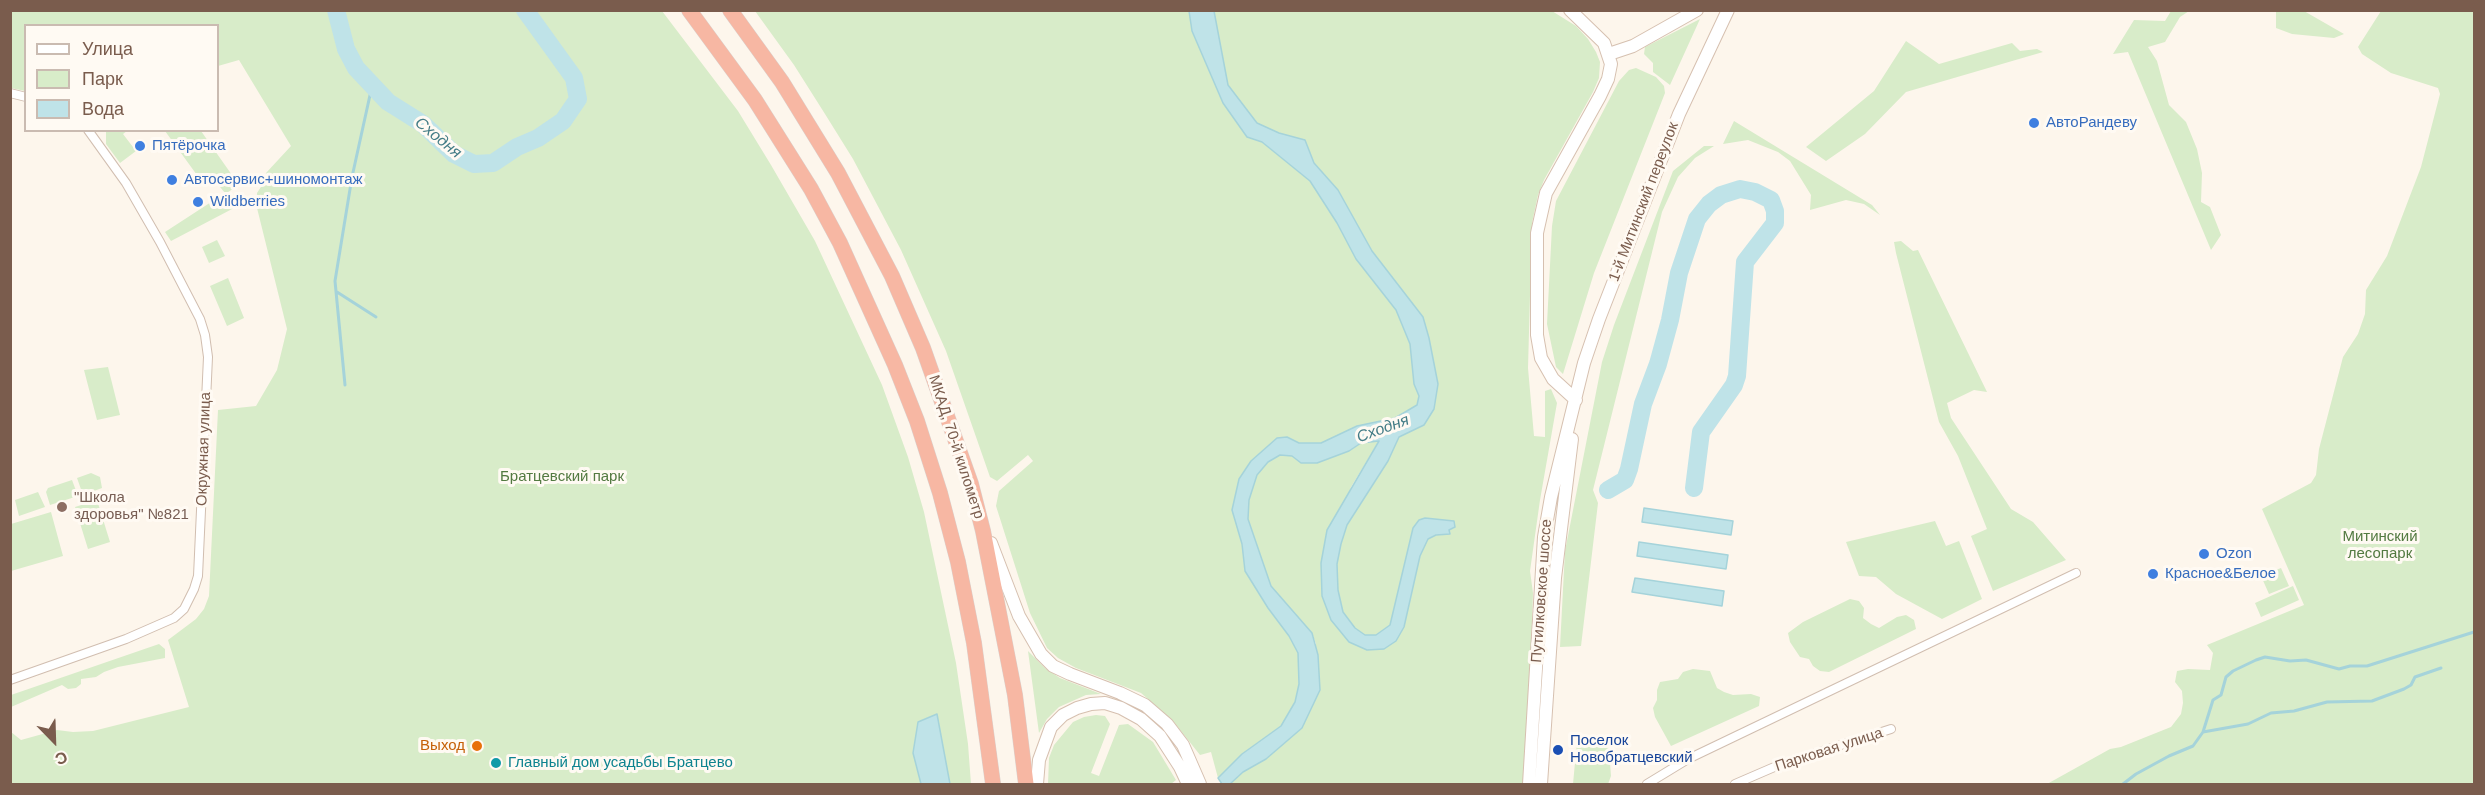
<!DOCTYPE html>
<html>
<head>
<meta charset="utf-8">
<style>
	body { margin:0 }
	#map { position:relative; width:2485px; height:795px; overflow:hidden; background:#fdf6ec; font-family:Arial,sans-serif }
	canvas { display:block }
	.frame { position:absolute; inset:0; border:12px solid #7a5c4d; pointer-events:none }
	.legend { position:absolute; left:24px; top:24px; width:195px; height:108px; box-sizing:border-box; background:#fffaf3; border:2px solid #cabbb1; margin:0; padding:8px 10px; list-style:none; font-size:18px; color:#7a5c4d }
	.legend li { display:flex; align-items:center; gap:12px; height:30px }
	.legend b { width:30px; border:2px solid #cabbb1 }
	.north { position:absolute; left:24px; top:711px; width:60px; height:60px; -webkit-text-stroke:4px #fffaf3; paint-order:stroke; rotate:157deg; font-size:16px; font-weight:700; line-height:24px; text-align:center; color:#7a5c4d }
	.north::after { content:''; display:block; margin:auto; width:21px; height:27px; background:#7a5c4d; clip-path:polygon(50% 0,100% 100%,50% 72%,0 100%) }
</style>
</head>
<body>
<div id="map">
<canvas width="2485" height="795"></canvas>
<div class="frame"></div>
<ul class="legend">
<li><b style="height:8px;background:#fff"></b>Улица</li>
<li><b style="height:16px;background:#d8ecc9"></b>Парк</li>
<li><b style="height:16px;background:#bfe3e8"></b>Вода</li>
</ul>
<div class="north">С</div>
</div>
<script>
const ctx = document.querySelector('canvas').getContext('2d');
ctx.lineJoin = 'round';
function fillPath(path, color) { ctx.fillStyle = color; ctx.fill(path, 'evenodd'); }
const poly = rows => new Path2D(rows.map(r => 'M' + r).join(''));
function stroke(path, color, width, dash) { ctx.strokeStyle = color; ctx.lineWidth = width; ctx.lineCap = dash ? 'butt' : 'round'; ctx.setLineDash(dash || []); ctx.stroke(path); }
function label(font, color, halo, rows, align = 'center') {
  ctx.font = font + ' Arial,sans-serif'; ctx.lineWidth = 6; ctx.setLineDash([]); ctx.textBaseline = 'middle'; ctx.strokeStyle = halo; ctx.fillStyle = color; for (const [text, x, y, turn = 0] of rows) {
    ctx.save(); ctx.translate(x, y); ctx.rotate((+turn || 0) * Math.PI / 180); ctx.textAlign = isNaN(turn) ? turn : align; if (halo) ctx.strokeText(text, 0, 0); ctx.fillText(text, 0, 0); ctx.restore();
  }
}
fillPath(poly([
	[10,11,662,11,738,111,771,165,815,241,882,385,908,457,924,512,956,663,968,744,971,784,11,784,11,732,21,740,57,730,73,732,93,731,189,707,168,640,196,619,204,609,209,596,218,410,256,406,277,370,287,329,257,208,257,193,266,179,266,173,291,146,239,60,218,66,218,26,26,26,25,91,11,88],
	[755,11,1189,11,1192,31,1223,103,1247,137,1262,142,1310,181,1337,223,1356,259,1396,310,1410,344,1414,384,1419,396,1417,405,1395,418,1357,426,1321,443,1299,443,1287,437,1277,438,1251,461,1239,479,1232,510,1242,544,1245,571,1268,608,1289,636,1298,653,1299,684,1295,702,1281,726,1242,754,1218,778,1211,752,1200,755,1173,721,1141,693,1076,668,1058,658,1047,648,1030,613,996,506,999,491,1033,461,1028,455,997,481,990,477,946,351,901,250,853,159,825,114,794,65],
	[1214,11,1552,11,1576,26,1588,39,1596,52,1600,62,1599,78,1593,92,1544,180,1538,195,1532,223,1528,368,1534,436,1545,437,1545,391,1551,389,1557,403,1540,500,1530,571,1533,593,1528,742,1524,784,1230,784,1243,772,1266,759,1302,728,1316,644,1312,633,1271,586,1264,567,1248,519,1249,500,1256,475,1268,462,1280,455,1292,456,1301,463,1349,451,1361,443,1379,441,1351,487,1322,596,1367,650,1404,627,1420,556,1428,539,1436,535,1450,534,1449,530,1454,528,1413,528,1390,625,1376,635,1365,635,1355,628,1343,612,1338,590,1337,564,1341,544,1347,525,1388,461,1399,437,1424,425,1438,384,1429,338,1423,317,1372,251,1338,190,1314,163,1305,140,1279,133,1257,123,1228,85],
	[2171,11,2189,11,2180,17,2165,42,2148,47,2157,61,2169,105,2186,122,2197,149,2202,173,2201,202,2210,207,2221,235,2211,250,2128,52,2113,54,2134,20,2165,21],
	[2276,11,2304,11,2344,34,2334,38,2292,34,2276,28],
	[2381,11,2474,11,2474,784,2047,784,2110,749,2121,747,2171,727,2181,714,2183,703,2182,691,2175,682,2177,671,2188,669,2210,670,2213,653,2207,645,2304,605,2262,509,2311,483,2316,475,2319,449,2343,357,2358,334,2365,314,2366,290,2387,256,2421,167,2440,94,2438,88,2391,73,2362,54,2358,47],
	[1700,19,1670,85,1653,72,1653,63,1644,54,1645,47],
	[1906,41,1939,64,2012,43,2020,51,2037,49,2043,52,1906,92,1865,134,1826,161,1806,147,1874,91],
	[1636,68,1656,77,1664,86,1665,93,1594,273,1563,374,1556,367,1547,324,1552,226,1556,201,1619,81,1629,70],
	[1734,121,1872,205,1880,215,1864,204,1846,200,1810,210,1811,195,1790,161,1778,152,1748,140,1723,144],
	[106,131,127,131,123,134,136,151,120,163,106,144],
	[165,131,201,131,239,185,225,194,234,208,171,241,165,232,225,193,211,176,202,182],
	[1704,146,1714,146,1695,158,1678,177,1662,212,1593,490,1598,503,1581,646,1560,647,1565,551,1602,362,1614,325,1673,171],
	[217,240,225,256,209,263,202,247],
	[1901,241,1913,251,1918,250,1987,392,1974,390,1947,403,1951,418,2011,509,2033,522,2066,560,1993,591,1971,536,1987,529,1958,456,1939,422,1896,253,1894,242],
	[228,278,244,318,227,326,210,286],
	[108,367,120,415,97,420,84,370],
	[91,473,100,477,102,488,83,495,77,478],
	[72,480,78,496,50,505,46,492,48,488],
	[38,492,45,507,19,516,15,500],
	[97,500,110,542,88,549,75,507],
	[51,512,63,556,11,571,11,524],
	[1935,521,1946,546,1959,541,1982,599,1942,619,1896,594,1876,577,1859,576,1846,542],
	[2281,568,2289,586,2269,594,2261,576],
	[2293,586,2299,600,2261,617,2255,603],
	[1850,599,1859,601,1864,608,1863,618,1871,624,1879,628,1897,617,1906,615,1914,620,1916,629,1829,672,1820,671,1813,666,1809,659,1800,657,1790,642,1788,633,1803,622],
	[159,644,165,649,165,658,118,667,104,672,96,677,81,679,81,684,76,688,68,689,62,685,11,707,11,695],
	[1028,651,1045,668,1060,678,1101,694,1086,695,1059,707,1047,719,1039,733],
	[1693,669,1710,671,1717,688,1724,692,1733,695,1751,694,1760,697,1759,706,1671,746,1655,717,1653,708,1657,700,1657,690,1660,682,1678,679,1683,672],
	[1096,715,1105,716,1110,724,1091,773,1099,776,1119,725,1128,724,1153,742,1176,780,1171,784,1048,784,1049,758,1054,745,1073,722,1084,717],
	[1585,736,1595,738,1601,745,1609,749,1611,776,1608,784,1573,784,1577,741]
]), '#d8ecc9');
const water = poly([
	[1189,11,1214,11,1228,85,1257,123,1279,133,1305,140,1314,163,1338,190,1372,251,1423,317,1429,338,1438,384,1434,409,1424,425,1399,437,1388,461,1347,525,1341,544,1337,564,1338,590,1343,612,1355,628,1365,635,1376,635,1390,625,1413,528,1419,520,1425,518,1454,521,1455,527,1449,530,1450,534,1436,535,1428,539,1420,556,1404,627,1396,641,1384,649,1367,650,1349,642,1331,620,1322,596,1321,563,1327,530,1379,441,1361,443,1349,451,1317,463,1301,463,1292,456,1280,455,1268,462,1257,475,1249,500,1248,519,1271,586,1312,633,1318,655,1320,690,1302,728,1266,759,1243,772,1230,784,1222,784,1218,778,1242,754,1281,726,1295,702,1299,684,1298,653,1289,636,1268,608,1245,571,1242,544,1232,510,1239,479,1251,461,1277,438,1287,437,1299,443,1321,443,1357,426,1395,418,1417,405,1419,396,1414,384,1410,344,1396,310,1356,259,1337,223,1310,181,1262,142,1247,137,1223,103,1192,31,1189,11],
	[1644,508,1733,521,1731,535,1642,522,1644,508],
	[1639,542,1728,555,1726,569,1637,556,1639,542],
	[1635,578,1724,591,1722,606,1632,592,1635,578],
	[937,714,950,784,921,784,913,753,918,722,937,714]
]);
fillPath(water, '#bfe3e8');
stroke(water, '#a5d3da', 1.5);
stroke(poly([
	[337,292,376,317],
	[345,385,335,281,352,177,372,86],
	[2203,732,2213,700,2221,695,2226,677,2233,671,2256,660,2265,657,2290,661,2306,660,2339,669,2350,666,2367,666,2474,632],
	[2123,784,2136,774,2169,756,2193,746,2203,732,2248,724,2271,713,2294,711,2327,702,2372,701,2404,689,2411,685,2415,677,2441,668]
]), '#a5d3da', 3);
stroke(poly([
	[336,10,346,49,356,68,388,102,423,124,454,154,474,164,493,163,517,147,538,138,563,121,578,99,574,78,525,10],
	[1608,490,1625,480,1629,469,1643,404,1658,364,1670,320,1679,273,1697,219,1709,204,1721,195,1740,189,1755,192,1771,200,1775,211,1775,223,1745,262,1737,376,1734,385,1701,432,1694,488]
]), '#bfe3e8', 18);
const street = poly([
	[10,93,26,97],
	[10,680,126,639,174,618,184,609,194,589,198,576,208,357,205,335,200,319,160,242,126,183,88,130],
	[1647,784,1688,759,2076,573],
	[1735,784,1779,765,1891,729]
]);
const secondary = poly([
	[1570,10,1604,43,1611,64,1608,79,1600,96,1546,193,1537,233,1537,335,1541,358,1553,379,1576,400],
	[1609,54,1633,46,1697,10],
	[991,543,1019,616,1041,654,1053,666,1070,674,1120,693,1145,705,1167,724,1183,745,1200,784],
	[1037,784,1039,760,1051,727,1063,715,1077,708,1091,704,1105,703,1121,708,1141,719,1160,736,1180,767,1188,784],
	[1529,784,1544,537,1551,497,1584,363,1599,319,1679,114,1728,10],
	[1541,784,1555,578,1572,439]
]);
const highway = poly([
	[689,10,755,100,811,189,840,243,895,365,917,421,940,493,958,562,974,643,993,784],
	[730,10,782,82,838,173,892,276,923,348,971,484,983,531,1015,695,1026,784]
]);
stroke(street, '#d1beb0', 10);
stroke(secondary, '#d6c0b0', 14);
stroke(highway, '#dad1cd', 16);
stroke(street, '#fff', 8);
stroke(secondary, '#fff', 12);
stroke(highway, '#f7b7a3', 15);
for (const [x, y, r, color] of [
	[2034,123,6,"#3f7fe0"],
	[140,146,6,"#3f7fe0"],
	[172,180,6,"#3f7fe0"],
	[198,202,6,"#3f7fe0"],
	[62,507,6,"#8d6e63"],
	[2204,554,6,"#3f7fe0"],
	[2153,574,6,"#3f7fe0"],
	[477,746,6,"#e8710a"],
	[1558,750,6,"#1a4fb4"],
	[496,763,6,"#0f9aa8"]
]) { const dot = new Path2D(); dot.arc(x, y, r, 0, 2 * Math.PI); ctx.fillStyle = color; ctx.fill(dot); stroke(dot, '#fffaf3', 2); }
label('15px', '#366cbe', '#fffaf3', [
	["АвтоРандеву",2046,123],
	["Пятёрочка",152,146],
	["Автосервис+шиномонтаж",184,180],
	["Wildberries",210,202],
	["Ozon",2216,554],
	["Красное&Белое",2165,574]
], 'left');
label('15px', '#7a5c4d', '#fffaf3', [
	["1-й Митинский переулок",1644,202,-69],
	["МКАД, 70-й километр",956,447,72],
	["Окружная улица",204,449,-88],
	["Путилковское шоссе",1542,591,-86],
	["Парковая улица",1829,750,-18]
]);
label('15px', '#537a41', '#fffaf3', [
	["Братцевский парк",562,477],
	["Митинский",2380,537],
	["лесопарк",2380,554]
]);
label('15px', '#785e54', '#fffaf3', [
	["\"Школа",74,498],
	["здоровья\" №821",74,515]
], 'left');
label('15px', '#164399', '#fffaf3', [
	["Поселок",1570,741],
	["Новобратцевский",1570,758]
], 'left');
label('15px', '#c56008', '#fffaf3', [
	["Выход",465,746]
], 'right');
label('15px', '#0d838f', '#fffaf3', [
	["Главный дом усадьбы Братцево",508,763]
], 'left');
label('italic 16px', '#437c86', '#fffaf3', [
	["Сходня",438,138,39],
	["Сходня",1383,429,-20]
]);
</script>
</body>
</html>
